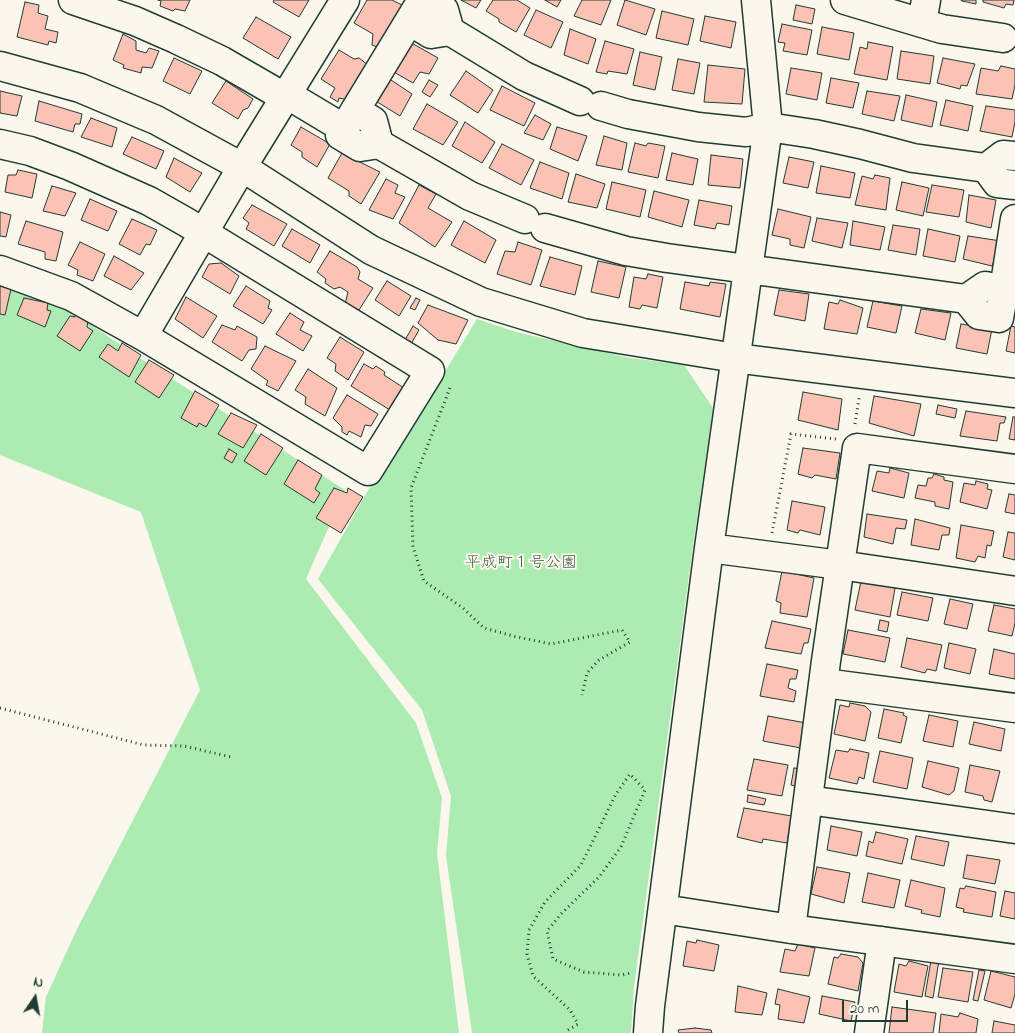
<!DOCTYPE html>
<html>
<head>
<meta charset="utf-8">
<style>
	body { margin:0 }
	#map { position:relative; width:1015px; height:1033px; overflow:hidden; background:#fbf7ec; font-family:"Indie Flower",sans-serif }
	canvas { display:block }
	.north { position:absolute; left:10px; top:973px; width:50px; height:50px; -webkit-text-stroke:4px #fbf7ec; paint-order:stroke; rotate:12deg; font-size:14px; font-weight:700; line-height:20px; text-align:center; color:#1f3d34 }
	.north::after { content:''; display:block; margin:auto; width:18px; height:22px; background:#1f3d34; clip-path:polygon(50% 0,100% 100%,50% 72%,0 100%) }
	.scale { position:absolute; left:842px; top:1000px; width:66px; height:22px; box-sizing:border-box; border:2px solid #1f3d34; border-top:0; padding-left:6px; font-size:15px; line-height:18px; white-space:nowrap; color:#1f3d34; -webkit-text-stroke:4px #fbf7ec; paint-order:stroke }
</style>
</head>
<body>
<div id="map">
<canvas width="1015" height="1033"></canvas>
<div class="north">N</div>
<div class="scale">20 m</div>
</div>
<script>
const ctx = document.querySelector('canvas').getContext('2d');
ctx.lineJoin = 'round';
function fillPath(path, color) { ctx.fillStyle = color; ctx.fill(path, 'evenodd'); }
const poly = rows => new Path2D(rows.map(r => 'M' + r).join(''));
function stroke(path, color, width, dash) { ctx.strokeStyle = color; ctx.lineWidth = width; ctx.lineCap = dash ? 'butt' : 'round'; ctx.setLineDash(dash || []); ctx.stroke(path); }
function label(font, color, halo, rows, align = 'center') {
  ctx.font = font + ' "Indie Flower","Klee One",sans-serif'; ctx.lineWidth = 4; ctx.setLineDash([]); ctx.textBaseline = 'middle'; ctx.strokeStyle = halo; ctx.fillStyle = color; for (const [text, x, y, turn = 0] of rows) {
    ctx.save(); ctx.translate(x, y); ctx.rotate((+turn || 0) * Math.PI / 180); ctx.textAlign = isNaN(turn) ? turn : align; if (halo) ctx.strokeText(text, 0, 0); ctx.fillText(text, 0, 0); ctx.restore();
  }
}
fillPath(poly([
	[0,262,135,355,345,490,306,579,416,723,442,798,437,853,459,1033,42,1033,46,997,77,929,200,690,141,512,0,455],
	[477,319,516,332,630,358,684,365,713,408,693,546,634,987,631,1033,472,1033,446,856,451,796,422,710,318,579,371,485,446,370]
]), '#acebb2');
const building = poly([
	[158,0,190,0,185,11,175,9,173,11,160,6,161,1,158,0],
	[274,0,309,0,299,17,273,2,274,0],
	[367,0,392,0,404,6,380,48,372,45,373,34,354,23,367,0],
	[461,0,481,0,476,8,461,0],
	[493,0,517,0,530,8,516,32,499,22,499,19,486,11,493,0],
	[545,0,561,0,557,7,545,0],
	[582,0,611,0,601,25,574,16,582,0],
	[625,0,655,9,646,35,617,25,625,0],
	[961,0,976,0,976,4,962,1,961,0],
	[983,0,1014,0,1013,5,1006,4,1004,8,983,2,983,0],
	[25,2,39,5,38,13,48,16,45,29,58,32,56,43,49,41,48,45,17,37,25,2],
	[796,5,815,9,812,24,793,20,796,5],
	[536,10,563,22,551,48,524,35,536,10],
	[662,11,694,19,688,45,656,38,662,11],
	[705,16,736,22,731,48,700,41,705,16],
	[256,17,291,37,278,59,243,38,256,17],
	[782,24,812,30,807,55,783,51,785,43,778,42,782,24],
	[822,27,854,33,849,60,817,54,822,27],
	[570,29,596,39,588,64,564,55,570,29],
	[123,34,136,41,136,50,146,53,149,48,159,51,152,68,142,67,141,73,123,68,124,65,113,60,123,34],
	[408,41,438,58,429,74,420,72,413,83,392,71,408,41],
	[605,41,634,49,627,74,608,71,607,74,596,72,605,41],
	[868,42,893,47,887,80,854,74,860,47,867,49,868,42],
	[339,50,354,59,359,58,368,65,349,100,339,98,338,102,330,97,335,88,321,79,339,50],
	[901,51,934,56,930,84,897,79,901,51],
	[640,52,662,57,655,90,633,85,640,52],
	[174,58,202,71,190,94,163,81,174,58],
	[943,58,975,64,967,86,961,85,960,89,937,83,943,58],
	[678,59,700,63,694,94,672,90,678,59],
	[708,65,745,69,742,104,704,102,708,65],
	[1001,66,1015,69,1015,85,1012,99,976,94,981,68,998,71,1001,66],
	[791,68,822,73,817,100,786,94,791,68],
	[466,71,493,90,478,113,450,95,466,71],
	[388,78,412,94,400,116,374,100,388,78],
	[831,78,859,83,853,108,826,103,831,78],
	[429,80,438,85,430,97,422,92,429,80],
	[226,81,253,99,248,108,243,110,238,119,212,103,226,81],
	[502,86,535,103,524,126,490,110,502,86],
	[0,91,22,96,17,116,0,113,0,91],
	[867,91,900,96,894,121,862,114,867,91],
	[906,95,937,102,932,127,901,120,906,95],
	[946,100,973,106,968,131,940,125,946,100],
	[39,101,82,114,80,124,75,124,73,132,35,121,39,101],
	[427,104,458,122,443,145,413,129,427,104],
	[986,106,1015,110,1015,122,1012,137,980,131,986,106],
	[535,115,551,124,543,140,524,133,535,115],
	[91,118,117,128,112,147,81,137,91,118],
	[465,122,495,142,482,163,452,146,465,122],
	[301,127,330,144,317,167,302,157,302,152,291,145,301,127],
	[557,127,587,136,578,161,550,149,557,127],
	[604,136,627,143,622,170,596,165,604,136],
	[132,137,164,151,156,169,123,154,132,137],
	[635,143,646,146,648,143,665,146,658,178,628,172,635,143],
	[502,144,534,160,521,185,489,168,502,144],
	[342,153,380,172,361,204,349,196,349,191,328,178,342,153],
	[672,153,698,159,693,185,666,180,672,153],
	[711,155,743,159,740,188,708,185,711,155],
	[789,157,814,162,808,188,783,183,789,157],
	[174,158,202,173,190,192,166,177,174,158],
	[540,162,569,173,562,199,530,188,540,162],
	[821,166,855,173,850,198,816,193,821,166],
	[18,170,37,174,32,198,5,192,8,175,16,175,18,170],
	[576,174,605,184,597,208,568,202,576,174],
	[875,175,890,178,886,210,855,205,862,176,873,179,875,175],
	[386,179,398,185,395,193,405,197,393,219,369,210,386,179],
	[612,182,646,190,640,217,606,209,612,182],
	[902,182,929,188,923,216,896,210,902,182],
	[419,185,436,194,428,208,452,222,435,247,399,223,419,185],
	[932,185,964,190,959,217,926,212,932,185],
	[52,186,76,193,65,216,43,211,52,186],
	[654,191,689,200,682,227,648,217,654,191],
	[969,195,996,200,991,228,966,222,969,195],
	[90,199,117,211,108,231,81,220,90,199],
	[699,200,732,206,729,225,717,223,715,229,694,225,699,200],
	[252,205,287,224,274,246,246,229,249,223,243,218,252,205],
	[778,209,811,217,804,248,790,245,790,239,772,235,778,209],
	[0,212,11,215,6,237,0,236,0,212],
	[817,218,848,223,842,248,812,241,817,218],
	[132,219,157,230,150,245,146,244,140,255,119,244,132,219],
	[26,221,63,232,56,261,45,259,45,252,18,244,26,221],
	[464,221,496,240,485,263,451,245,464,221],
	[853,221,885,227,880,250,850,245,853,221],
	[893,225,920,229,916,255,888,250,893,225],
	[292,229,320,245,310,263,282,246,292,229],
	[928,229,960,236,955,262,923,256,928,229],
	[968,236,1001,241,997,261,994,261,992,266,963,259,968,236],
	[80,242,105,254,93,281,77,275,78,270,68,265,80,242],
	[518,242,542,250,531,285,497,274,505,251,515,252,518,242],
	[330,251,357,267,360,272,358,279,373,288,359,310,345,304,348,292,340,287,334,289,325,283,326,279,317,272,330,251],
	[114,256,144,273,131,290,104,276,114,256],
	[550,257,582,266,575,295,540,286,550,257],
	[598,261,626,267,619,298,591,292,598,261],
	[221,263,239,276,230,294,202,277,209,264,221,263],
	[648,274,663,277,657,308,642,305,640,309,629,307,634,277,646,279,648,274],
	[387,281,411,296,399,316,375,300,387,281],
	[685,282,709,286,710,282,726,284,720,317,680,309,685,282],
	[0,286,11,289,5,315,0,314,0,286],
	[246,286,270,301,268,308,272,310,263,324,233,306,246,286],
	[779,290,809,294,805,321,774,315,779,290],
	[186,297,217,316,203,338,175,319,186,297],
	[24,298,48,303,47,310,51,311,45,327,17,315,24,298],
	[416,298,420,300,415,310,410,308,416,298],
	[840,300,863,308,857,334,824,329,829,302,838,304,840,300],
	[873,301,902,306,896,333,867,327,873,301],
	[428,305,468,320,456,344,438,340,418,323,428,305],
	[921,309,951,313,945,340,915,333,921,309],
	[290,313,304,322,300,330,312,336,303,351,276,334,290,313],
	[75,314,88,320,87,327,93,331,80,351,57,336,70,316,75,317,75,314],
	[961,324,992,329,987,354,956,348,961,324],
	[222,325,235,330,237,326,257,337,256,349,249,350,242,361,212,342,222,325],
	[413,326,419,330,411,344,405,340,413,326],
	[1011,326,1015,327,1015,353,1006,351,1011,326],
	[340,337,364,352,348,380,335,371,336,364,327,358,340,337],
	[122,343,141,355,129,377,99,357,108,344,118,351,122,343],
	[265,346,296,361,278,391,266,385,268,381,251,369,265,346],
	[149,360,174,375,159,398,135,382,149,360],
	[364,364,373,369,376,366,385,372,384,375,404,388,390,410,351,386,364,364],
	[308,369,337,388,325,416,305,404,306,397,295,390,308,369],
	[195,391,219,405,206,427,199,423,197,427,181,418,195,391],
	[803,392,842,399,838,430,798,420,803,392],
	[347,395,378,414,371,426,365,425,361,437,349,431,347,435,342,432,342,427,333,418,347,395],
	[874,396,921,404,914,436,869,423,874,396],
	[938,405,957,409,955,418,936,414,938,405],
	[966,411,1006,417,1004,423,1000,423,997,441,960,436,966,411],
	[231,413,257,425,243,448,218,434,231,413],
	[1013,417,1015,417,1015,440,1009,439,1013,417],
	[261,434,283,448,266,475,244,461,261,434],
	[803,448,840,453,836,479,815,475,812,478,798,474,803,448],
	[229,449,237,454,232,463,224,458,229,449],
	[298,460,322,475,315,489,320,493,314,503,284,484,298,460],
	[890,468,909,473,904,498,872,491,877,471,889,473,890,468],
	[934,474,944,477,944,480,953,482,949,509,935,506,935,502,915,498,918,485,926,486,928,478,932,478,934,474],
	[976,481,988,484,987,489,992,490,987,509,960,502,964,483,975,485,976,481],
	[334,488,347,493,348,488,363,497,341,533,316,518,334,488],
	[1009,494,1015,495,1015,514,1005,512,1009,494],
	[792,501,825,507,820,535,800,530,798,533,787,530,792,501],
	[867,514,907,520,905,529,896,528,893,544,864,537,867,514],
	[915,519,950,528,949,535,942,535,939,550,911,545,915,519],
	[961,525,994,531,991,546,987,545,985,558,978,556,975,562,956,558,961,525],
	[1008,532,1015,533,1015,560,1003,557,1008,532],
	[782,571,814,578,807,617,780,613,781,603,776,601,782,571],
	[861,581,895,588,890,617,855,610,861,581],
	[902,592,933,598,928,621,897,615,902,592],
	[950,599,973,604,967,629,944,624,950,599],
	[994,605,1015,609,1015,623,1012,636,988,631,994,605],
	[880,620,889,622,887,632,878,630,880,620],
	[772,621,811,629,808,643,804,643,801,654,765,648,772,621],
	[848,630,890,638,885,662,843,654,848,630],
	[907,638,942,645,936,671,927,669,925,673,901,667,907,638],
	[949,643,976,649,970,674,944,668,949,643],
	[994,649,1015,654,1015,679,989,674,994,649],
	[767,664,798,670,796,679,790,679,788,688,796,691,794,702,760,696,767,664],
	[850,703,865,706,871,712,865,741,834,734,840,705,849,707,850,703],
	[884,709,904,713,903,715,907,717,901,743,878,738,884,709],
	[929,715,958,721,953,747,923,741,929,715],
	[768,716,806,723,801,748,763,741,768,716],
	[974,722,1005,729,1001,751,969,744,974,722],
	[850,749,869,753,864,779,859,777,857,784,829,778,836,750,848,752,850,749],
	[880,751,913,758,907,789,873,782,880,751],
	[754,759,788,765,782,796,747,790,754,759],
	[928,761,959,768,954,791,949,795,922,787,928,761],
	[970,765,1000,771,992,802,984,800,983,796,965,792,970,765],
	[794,768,801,769,798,787,791,785,794,768],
	[748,795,766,799,764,805,747,802,748,795],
	[744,808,792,816,787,843,763,839,762,843,737,837,744,808],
	[831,826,862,832,857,856,827,850,831,826],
	[876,832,908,839,902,864,866,856,869,841,873,843,876,832],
	[916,836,949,842,944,866,911,859,916,836],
	[967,855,1000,860,995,884,963,878,967,855],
	[817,867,850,873,844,903,811,894,817,867],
	[868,873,900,880,894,908,862,902,868,873],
	[911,880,945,888,940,917,921,913,922,910,905,906,911,880],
	[966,886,996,892,992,917,963,912,964,909,956,907,960,888,964,889,966,886],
	[1005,891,1015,893,1015,919,1000,916,1005,891],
	[697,940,719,945,714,971,683,966,687,941,696,943,697,940],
	[798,944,815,948,809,976,780,972,785,949,795,951,798,944],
	[841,954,858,957,863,963,858,991,828,984,834,957,838,958,841,954],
	[931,960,939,960,933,998,925,996,931,960],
	[909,961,928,966,922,997,894,992,899,964,906,966,909,961],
	[943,968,973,972,968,1002,938,997,943,968],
	[979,970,985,971,978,1001,973,1000,979,970],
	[991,971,1015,977,1015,994,1011,1008,984,1000,991,971],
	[738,986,767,993,762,1015,735,1012,738,986],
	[778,989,810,997,804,1023,778,1019,780,1005,775,1004,778,989],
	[822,996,855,1002,851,1021,819,1014,822,996],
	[892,1007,936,1013,933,1033,889,1033,892,1007],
	[960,1013,978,1019,976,1033,939,1033,941,1014,958,1017,960,1013],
	[994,1021,1015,1025,1015,1033,992,1033,994,1021],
	[695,1028,711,1030,712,1033,679,1033,678,1030,695,1028]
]);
fillPath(building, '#fcc2b4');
stroke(building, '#1f3d34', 1);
const minor = poly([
	[73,0,135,21,176,39,222,61,286,98],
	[422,0,340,135,360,147,379,144,470,196,525,219],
	[427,0,444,10,450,31,524,76,580,101],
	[845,0,942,29,1003,38],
	[410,21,431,34,450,31],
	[922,23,926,0],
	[0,66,80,88,156,120,242,167,371,250,481,302,583,333,735,358,1015,393],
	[288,95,343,128],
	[601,106,628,114,698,127,746,132,768,127,814,134,860,144,913,158,986,168,1003,155,1015,156],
	[355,110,373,121,379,144],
	[0,144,30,151,70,166,149,201,186,222,430,371,368,471,143,336,71,296,0,270],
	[986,168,997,183,1015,185],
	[545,228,626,251,667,258,966,299],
	[1004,290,985,286,966,299,979,315,999,318,1004,290,1015,219],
	[143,336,242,167,345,0],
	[1015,469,857,448,840,565,1015,591],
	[709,548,840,565,826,661,791,929],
	[824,683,1015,708],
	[808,800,1015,829],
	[663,909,791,929,1015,959],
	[648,1033,650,1006,709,548,768,127,756,0],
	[869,1033,882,941]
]);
stroke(minor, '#1f3d34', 31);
stroke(poly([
	[450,388,411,488,413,547,424,581,463,608,484,628,513,636,551,644,622,630,630,642,599,660,587,673,582,695],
	[855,424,859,398],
	[772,533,791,434,836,439],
	[0,708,144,745,184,746,231,757],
	[568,1030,578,1024,570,1010,533,976,527,954,529,930,545,902,581,865,616,794,630,774,645,790,621,847,599,877,562,913,547,931,553,959,584,972,622,975,631,973]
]), '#1f3d34', 3, [1, 4]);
stroke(minor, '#fbf7ec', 28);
label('16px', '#3b604d', '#fbf7ec', [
	["平成町１号公園",521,564]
]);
</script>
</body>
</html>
